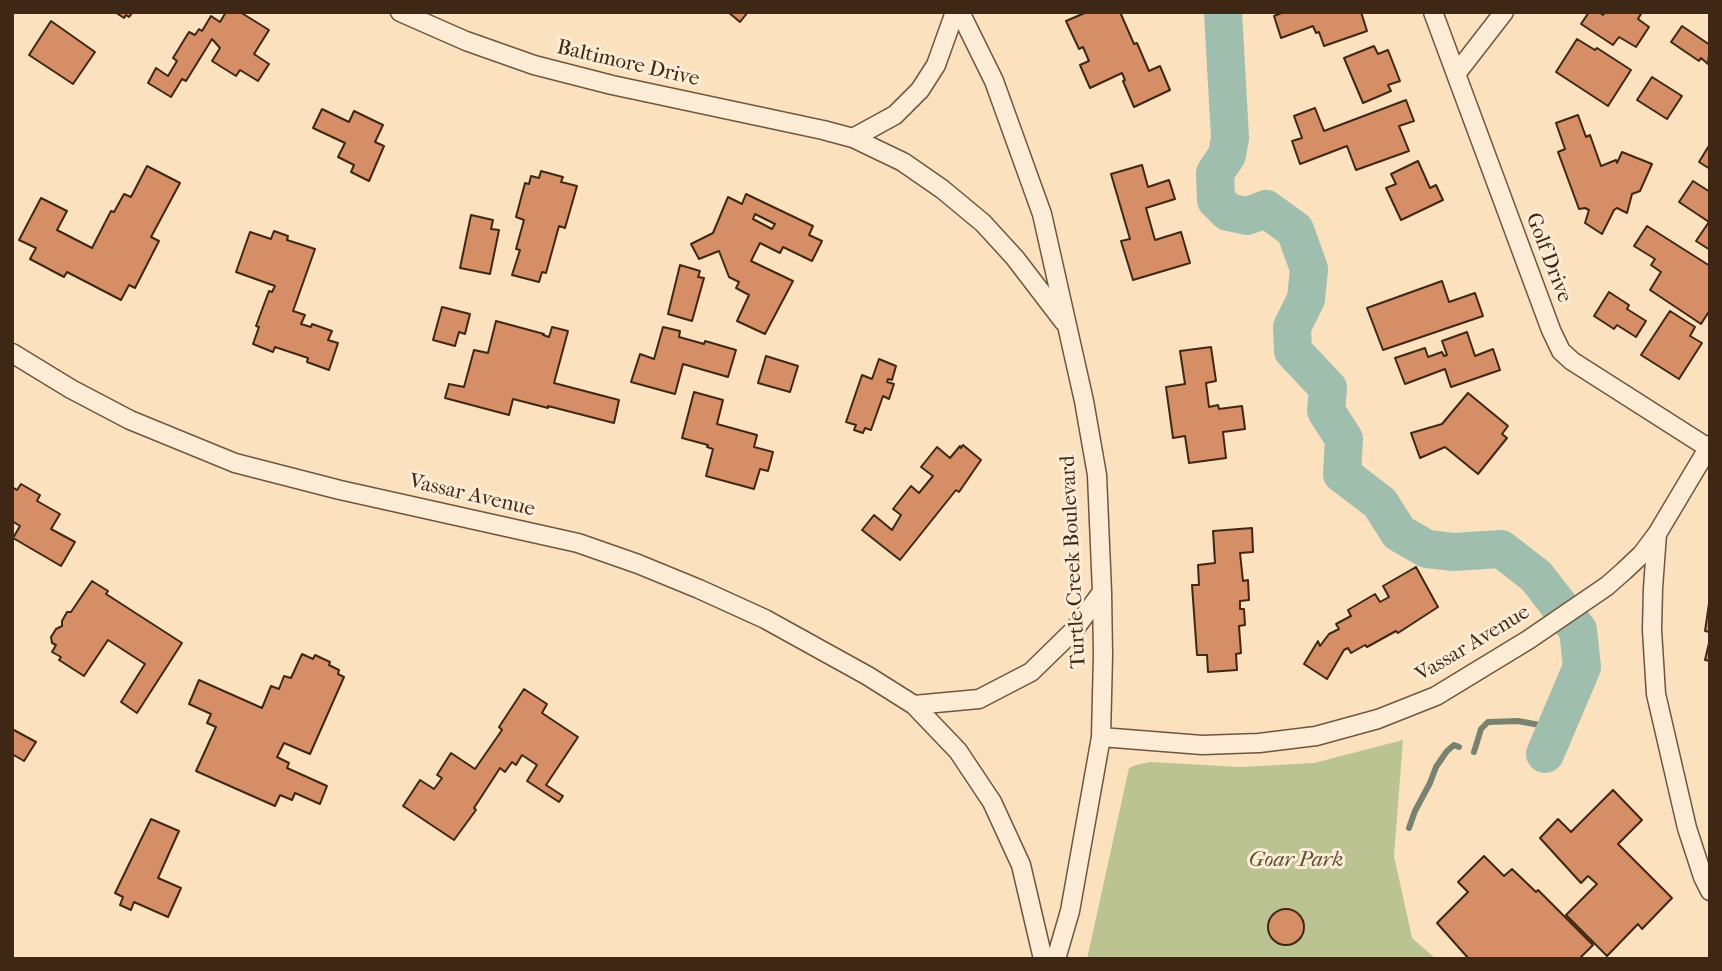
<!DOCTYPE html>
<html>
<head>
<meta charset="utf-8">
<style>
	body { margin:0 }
	#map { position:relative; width:1722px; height:971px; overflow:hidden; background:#fbe1be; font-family:"IM FELL French Canon",serif }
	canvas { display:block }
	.frame { position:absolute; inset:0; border:14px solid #3f2715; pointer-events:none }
</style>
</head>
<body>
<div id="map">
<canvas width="1722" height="971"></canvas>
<div class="frame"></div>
</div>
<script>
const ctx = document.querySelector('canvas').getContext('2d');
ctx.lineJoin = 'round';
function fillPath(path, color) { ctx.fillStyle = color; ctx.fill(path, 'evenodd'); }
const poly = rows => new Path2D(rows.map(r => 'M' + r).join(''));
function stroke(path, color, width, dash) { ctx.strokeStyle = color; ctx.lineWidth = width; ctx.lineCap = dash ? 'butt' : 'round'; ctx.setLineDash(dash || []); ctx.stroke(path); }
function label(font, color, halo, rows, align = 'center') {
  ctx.font = font + ' "IM FELL French Canon",serif'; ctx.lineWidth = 6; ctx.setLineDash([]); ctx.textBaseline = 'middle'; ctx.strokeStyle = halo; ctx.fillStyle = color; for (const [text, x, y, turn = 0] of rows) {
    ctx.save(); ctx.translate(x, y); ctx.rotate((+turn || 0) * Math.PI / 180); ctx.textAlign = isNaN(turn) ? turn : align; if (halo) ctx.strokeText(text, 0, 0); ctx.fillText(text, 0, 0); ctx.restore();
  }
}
fillPath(poly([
	[1403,740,1394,856,1412,938,1436,959,1087,959,1129,768,1136,765,1150,762,1240,767,1314,763]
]), '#bcc393');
stroke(poly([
	[1474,752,1481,729,1488,722,1518,721,1556,728],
	[1409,828,1415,811,1430,783,1436,767,1447,751,1454,745,1459,747]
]), '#798271', 6);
stroke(poly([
	[1223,12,1230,138,1227,155,1215,173,1216,200,1228,212,1247,216,1266,209,1295,230,1309,269,1306,299,1292,327,1293,351,1328,388,1326,411,1344,439,1342,474,1380,503,1399,533,1427,549,1454,552,1501,549,1536,576,1578,630,1582,667,1545,754]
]), '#9fbeae', 38);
const building = poly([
	[115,12,133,12,129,17,126,15,124,18,115,12],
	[226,12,240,12,269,30,254,54,269,64,258,81,240,70,236,76,212,61,220,48,212,39,186,81,182,79,171,97,148,83,156,68,168,76,177,61,173,58,189,32,195,35,199,29,202,31,211,16,220,22,226,12],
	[728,12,748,12,740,22,728,12],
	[1087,12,1120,12,1134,44,1137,43,1149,71,1160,66,1170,90,1134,107,1123,81,1125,80,1122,73,1090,88,1080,65,1089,61,1083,47,1079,49,1066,21,1087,12],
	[1284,12,1361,12,1367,31,1324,46,1319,32,1316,33,1313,26,1281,38,1274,16,1284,12],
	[1589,12,1599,12,1603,15,1605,12,1642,12,1638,19,1649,27,1636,47,1619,37,1613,45,1581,24,1589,12],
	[51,21,95,52,73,84,29,55,51,21],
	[1682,26,1710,45,1708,64,1701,58,1699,61,1671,42,1682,26],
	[1577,39,1595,50,1597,48,1631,70,1608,106,1556,72,1577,39],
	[1374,46,1378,54,1388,50,1400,81,1388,85,1391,91,1363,103,1344,58,1374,46],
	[1652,77,1682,96,1667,119,1637,100,1652,77],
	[1406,100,1414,121,1399,126,1409,151,1356,170,1347,146,1300,164,1292,141,1302,138,1294,116,1315,108,1324,131,1406,100],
	[322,109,349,122,354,111,383,125,375,142,384,146,369,181,351,172,354,165,338,157,345,143,313,128,322,109],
	[1578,115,1586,137,1590,135,1601,166,1616,160,1617,163,1622,152,1652,164,1640,191,1632,194,1627,213,1617,208,1614,210,1602,234,1585,223,1589,210,1585,208,1579,209,1558,152,1565,149,1556,123,1578,115],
	[1710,144,1710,169,1699,162,1710,144],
	[1418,161,1430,188,1436,185,1443,200,1401,220,1386,188,1396,184,1391,174,1418,161],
	[1142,165,1148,187,1169,180,1175,199,1146,208,1155,240,1181,232,1190,263,1133,280,1121,241,1130,239,1111,174,1142,165],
	[147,166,180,183,151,237,159,241,135,288,129,285,121,300,67,272,64,277,30,259,36,248,19,240,41,198,67,211,57,230,92,248,111,211,114,212,124,194,131,197,147,166],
	[541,171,563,177,561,182,577,186,565,228,559,226,546,273,542,272,539,282,512,275,520,250,516,249,524,220,516,217,525,183,529,184,531,176,539,178,541,171],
	[1693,181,1710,192,1710,250,1696,241,1709,222,1679,202,1693,181],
	[746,194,813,226,809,235,822,241,812,261,783,247,780,253,760,243,751,261,793,281,765,334,737,321,749,295,736,288,739,282,729,277,719,251,699,259,691,244,713,233,728,197,742,204,746,194],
	[755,214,775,224,772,229,753,219,755,214],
	[471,215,493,220,491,229,499,230,490,274,460,268,471,215],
	[1647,226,1710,266,1710,310,1701,324,1650,290,1661,272,1651,265,1655,259,1634,246,1647,226],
	[274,231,288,236,287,240,315,249,293,311,305,315,301,324,311,327,312,324,332,331,328,340,338,343,329,370,307,362,308,358,275,347,273,352,253,344,259,327,256,326,269,291,272,292,275,286,236,272,250,232,271,239,274,231],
	[680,265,700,271,698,277,704,278,692,321,668,314,680,265],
	[1442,281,1449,302,1475,293,1483,316,1383,350,1367,308,1442,281],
	[1609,292,1629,305,1627,309,1646,321,1636,337,1617,325,1614,329,1594,316,1609,292],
	[442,307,470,314,465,334,459,332,455,346,433,340,442,307],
	[1670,311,1695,327,1690,336,1702,343,1679,379,1641,355,1670,311],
	[496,321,544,334,543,335,549,337,552,327,568,331,554,383,619,400,614,423,548,406,548,408,513,399,509,415,445,398,449,384,464,387,474,350,488,353,496,321],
	[663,327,680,331,679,337,704,344,705,341,736,350,728,377,683,364,675,394,631,382,640,354,654,359,663,327],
	[1467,332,1475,356,1493,349,1500,370,1451,387,1445,369,1405,384,1395,358,1425,348,1428,357,1442,352,1444,356,1447,355,1442,341,1467,332],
	[1211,347,1216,381,1206,383,1209,407,1218,405,1219,409,1242,406,1245,429,1223,432,1226,458,1189,463,1185,436,1173,438,1166,387,1185,384,1180,351,1211,347],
	[766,356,798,366,790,392,758,383,766,356],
	[879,359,896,366,892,380,888,379,887,382,894,384,889,399,883,396,871,430,865,428,863,433,854,430,856,425,846,422,862,375,872,379,879,359],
	[694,392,723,400,717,424,757,435,754,447,773,452,768,471,760,469,754,489,706,476,713,449,707,447,708,445,682,438,694,392],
	[1468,393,1508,426,1502,434,1507,438,1478,474,1445,447,1420,458,1411,433,1442,424,1468,393],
	[963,445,981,460,959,492,956,490,900,560,862,530,874,515,892,530,901,515,893,509,911,486,919,493,933,476,921,467,937,447,950,458,960,446,961,448,963,445],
	[21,484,40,495,37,501,60,514,51,529,75,542,61,566,13,538,20,526,12,521,12,487,17,490,21,484],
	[1252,528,1253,552,1240,553,1243,581,1248,580,1249,600,1240,601,1240,609,1244,609,1245,625,1239,626,1241,653,1236,654,1237,670,1208,672,1207,655,1197,655,1192,585,1199,585,1198,565,1215,563,1213,531,1252,528],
	[1416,567,1438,607,1398,633,1396,631,1367,647,1365,645,1351,653,1348,648,1344,650,1327,679,1304,664,1318,641,1320,646,1329,634,1339,629,1336,624,1351,616,1348,610,1375,594,1380,602,1389,597,1383,586,1416,567],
	[92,581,108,591,106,594,182,643,137,713,121,702,145,664,108,640,84,676,59,660,61,657,52,652,56,645,52,643,51,637,56,629,62,626,62,621,67,612,71,612,92,581],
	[1710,597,1710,632,1705,631,1710,597],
	[1709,643,1710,643,1710,661,1705,660,1709,643],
	[302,654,313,659,315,655,330,662,329,665,339,670,338,674,344,677,310,754,284,743,277,757,289,763,287,768,327,786,320,804,295,793,292,800,280,795,275,806,196,771,216,727,207,723,211,714,189,704,199,680,262,708,271,686,279,689,284,676,291,678,302,654],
	[524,689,547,704,542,713,578,737,546,785,563,796,559,802,527,781,537,765,522,755,516,765,512,762,505,772,500,768,474,808,476,810,454,840,403,806,420,780,434,789,442,778,437,775,451,753,475,769,502,730,499,727,524,689],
	[12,729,36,742,24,761,12,754,12,729],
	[1613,790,1642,820,1618,844,1672,898,1642,929,1638,924,1607,956,1566,915,1597,884,1588,876,1581,883,1540,838,1558,819,1571,832,1613,790],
	[151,819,179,831,158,878,181,888,168,917,134,902,131,910,120,905,123,897,115,893,151,819],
	[1484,856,1504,876,1512,869,1536,892,1538,890,1593,945,1579,959,1469,959,1437,923,1468,892,1458,882,1484,856],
	'1268 927a18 18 0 1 1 36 0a18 18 0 1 1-36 0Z'
]);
fillPath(building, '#d58e65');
stroke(building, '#3f2715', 2);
const minor = poly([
	[400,12,466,41,534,65,612,85,823,130,853,138,903,162,942,189,983,223,1015,258,1064,322],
	[960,12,994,81,1042,214,1084,401,1097,475,1102,592,1103,655,1101,737,1070,911,1056,959],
	[1433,12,1551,330,1561,351,1572,361,1710,449],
	[1456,74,1504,12],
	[853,138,895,115,920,90,936,65,955,12],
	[12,353,71,389,130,420,235,463,340,490,578,543,638,564,699,589,765,619,868,676,914,705,958,751,992,802,1021,865,1043,959],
	[1657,534,1653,588,1652,630,1656,694,1687,828,1703,877,1710,891],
	[914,705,979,699,1031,672,1074,630,1102,592],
	[1101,737,1202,745,1259,743,1316,736,1378,719,1436,696,1528,640,1607,586,1624,571,1642,554,1657,534,1710,445]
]);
stroke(minor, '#6e563f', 21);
stroke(minor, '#fcecd5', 18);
label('21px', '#3f2715', '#fcecd5', [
	["Baltimore Drive",628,64,13],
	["Golf Drive",1548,258,69],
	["Vassar Avenue",472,496,13],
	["Turtle Creek Boulevard",1074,562,-93],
	["Vassar Avenue",1473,644,-31]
]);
label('italic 21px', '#5e4e34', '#fcecd5', [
	["Goar Park",1296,861]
]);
</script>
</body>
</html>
